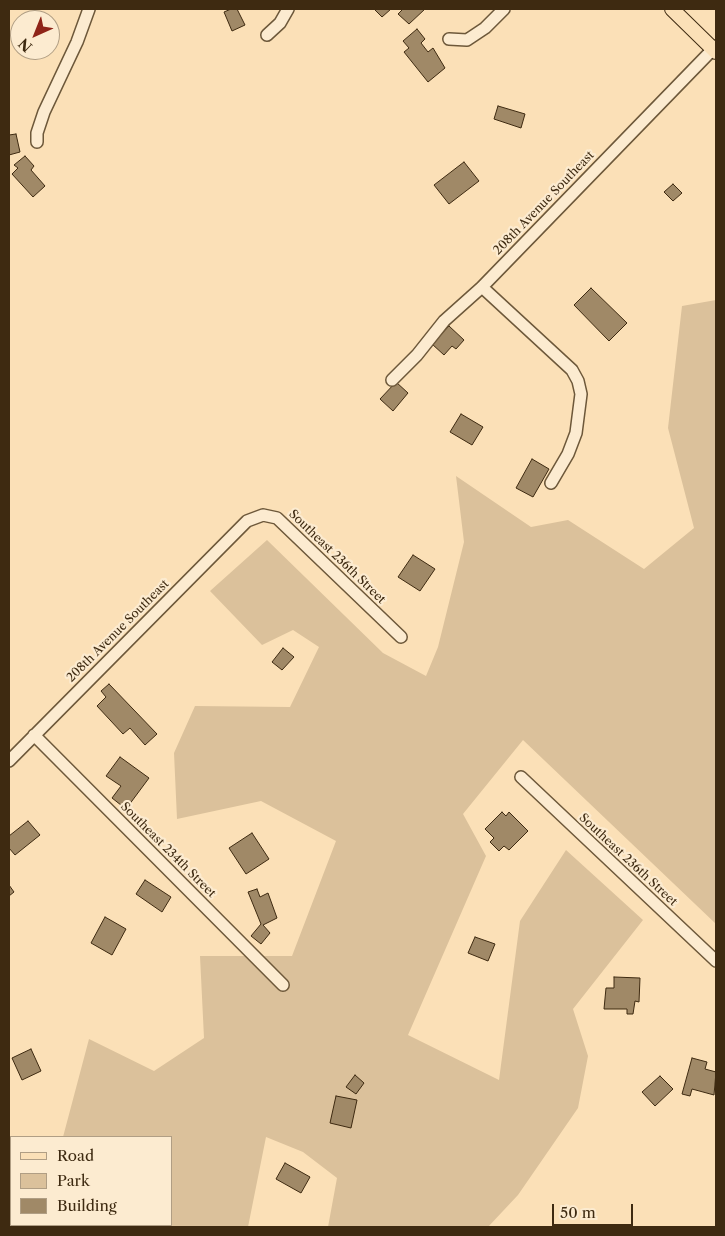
<!DOCTYPE html>
<html>
<head>
<meta charset="utf-8">
<style>
	body { margin:0 }
	#map { position:relative; width:725px; height:1236px; overflow:hidden; background:#fbe0b7; font-family:"Libre Caslon Text",serif }
	canvas { display:block }
	.frame { position:absolute; inset:0; border:10px solid #3e2a11; pointer-events:none }
	.legend { position:absolute; left:10px; top:1136px; width:162px; height:90px; box-sizing:border-box; background:#fcebd0; border:1px solid #b09e84; margin:0; padding:6px 9px; list-style:none; font-size:15px; color:#3e2a11 }
	.legend li { display:flex; align-items:center; gap:10px; height:25px }
	.legend b { width:25px; border:1px solid #b09e84 }
	.north { position:absolute; left:10px; top:10px; width:50px; height:50px; box-sizing:border-box; background:#fcebd0; border:1px solid #b09e84; border-radius:50%; rotate:224deg; font-size:14px; font-weight:700; line-height:20px; text-align:center; color:#3e2a11 }
	.north::after { content:''; display:block; margin:auto; width:18px; height:22px; background:#8f2418; clip-path:polygon(50% 0,100% 100%,50% 72%,0 100%) }
	.scale { position:absolute; left:552px; top:1204px; width:81px; height:22px; box-sizing:border-box; border:2px solid #3e2a11; border-top:0; padding-left:6px; font-size:15px; line-height:18px; white-space:nowrap; color:#3e2a11; -webkit-text-stroke:4px #fcebd0; paint-order:stroke }
</style>
</head>
<body>
<div id="map">
<canvas width="725" height="1236"></canvas>
<div class="frame"></div>
<ul class="legend">
<li><b style="height:6px;background:#fbe0b7"></b>Road</li>
<li><b style="height:14px;background:#dbc19b"></b>Park</li>
<li><b style="height:14px;background:#a08967"></b>Building</li>
</ul>
<div class="north">N</div>
<div class="scale">50 m</div>
</div>
<script>
const ctx = document.querySelector('canvas').getContext('2d');
ctx.lineJoin = 'round';
function fillPath(path, color) { ctx.fillStyle = color; ctx.fill(path, 'evenodd'); }
const poly = rows => new Path2D(rows.map(r => 'M' + r).join(''));
function stroke(path, color, width, dash) { ctx.strokeStyle = color; ctx.lineWidth = width; ctx.lineCap = dash ? 'butt' : 'round'; ctx.setLineDash(dash || []); ctx.stroke(path); }
function label(font, color, halo, rows, align = 'center') {
  ctx.font = font + ' "Libre Caslon Text",serif'; ctx.lineWidth = 4.5; ctx.setLineDash([]); ctx.textBaseline = 'middle'; ctx.strokeStyle = halo; ctx.fillStyle = color; for (const [text, x, y, turn = 0] of rows) {
    ctx.save(); ctx.translate(x, y); ctx.rotate((+turn || 0) * Math.PI / 180); ctx.textAlign = isNaN(turn) ? turn : align; if (halo) ctx.strokeText(text, 0, 0); ctx.fillText(text, 0, 0); ctx.restore();
  }
}
fillPath(poly([
	[716,300,716,924,523,740,463,814,486,856,408,1035,499,1080,520,921,566,850,643,920,573,1009,588,1056,578,1108,518,1195,488,1227,328,1227,337,1178,303,1152,266,1137,248,1227,96,1227,94,1225,171,1225,171,1137,63,1137,89,1039,154,1071,204,1038,200,956,292,956,336,841,261,801,177,819,174,753,195,706,290,707,319,647,293,630,262,645,210,591,267,540,383,653,426,676,438,647,464,542,456,476,531,527,568,520,644,569,694,528,668,428,682,306]
]), '#dbc19b');
const building = poly([
	[231,9,237,9,245,25,232,31,224,12,231,9],
	[374,9,391,9,382,17,374,9],
	[403,9,425,9,409,24,398,14,403,9],
	[417,29,425,39,421,43,428,52,433,48,445,68,428,82,404,52,409,48,403,41,417,29],
	[498,106,525,114,521,128,494,119,498,106],
	[16,134,20,152,9,155,9,135,16,134],
	[25,156,34,166,31,170,45,186,33,197,12,174,18,168,14,165,25,156],
	[464,162,479,181,449,204,434,185,464,162],
	[673,184,682,193,673,201,664,192,673,184],
	[591,288,627,323,609,341,574,305,591,288],
	[449,326,464,340,456,349,452,346,444,355,432,344,449,326],
	[396,382,408,393,393,411,380,399,396,382],
	[461,414,483,427,472,445,450,432,461,414],
	[532,459,549,469,533,497,516,488,532,459],
	[413,555,435,569,420,591,398,577,413,555],
	[283,648,294,657,282,670,272,662,283,648],
	[109,684,157,734,145,745,130,728,123,734,97,706,106,697,101,691,109,684],
	[120,757,149,778,126,809,112,798,121,786,106,776,120,757],
	[502,812,506,816,509,812,528,831,509,850,504,846,499,851,490,842,494,838,485,829,502,812],
	[28,821,40,835,15,855,9,848,9,836,28,821],
	[252,833,269,859,246,874,229,848,252,833],
	[145,880,171,897,162,912,136,894,145,880],
	[9,885,14,892,9,896,9,885],
	[257,889,260,897,268,893,277,918,263,925,270,933,261,944,251,936,261,924,248,892,257,889],
	[105,917,126,929,112,955,91,943,105,917],
	[475,937,495,944,488,961,468,953,475,937],
	[614,977,640,978,639,1002,635,1001,633,1014,627,1014,627,1009,604,1009,606,988,614,988,614,977],
	[31,1049,41,1071,22,1080,12,1058,31,1049],
	[692,1058,707,1062,705,1069,716,1072,714,1095,692,1089,690,1096,682,1094,692,1058],
	[355,1075,364,1083,356,1094,346,1087,355,1075],
	[660,1076,673,1089,655,1106,642,1092,660,1076],
	[336,1096,357,1100,351,1128,330,1123,336,1096],
	[285,1163,310,1177,301,1193,276,1179,285,1163]
]);
fillPath(building, '#a08967');
stroke(building, '#3e2a11', 1);
const minor = poly([
	[267,35,280,23,288,9],
	[449,39,467,40,485,28,504,9],
	[37,142,37,133,44,112,77,42,89,9],
	[482,287,572,370,578,381,581,394,576,433,568,454,551,483],
	[392,380,417,355,444,321,482,287,716,46],
	[34,735,283,985],
	[9,761,247,521,263,515,277,518,401,637],
	[521,777,716,961],
	[9,1177,11,1179],
	[58,1225,61,1227]
]);
const major = poly([
	[672,9,716,52]
]);
stroke(minor, '#6d583a', 14);
stroke(major, '#3e2a11', 16);
stroke(minor, '#fcebd0', 11);
stroke(major, '#fbe0b7', 14);
label('12px', '#3e2a11', '#fcebd0', [
	["208th Avenue Southeast",544,203,-46],
	["Southeast 236th Street",337,557,44],
	["208th Avenue Southeast",118,631,-45],
	["Southeast 234th Street",168,850,45],
	["Southeast 236th Street",628,860,43]
]);
</script>
</body>
</html>
